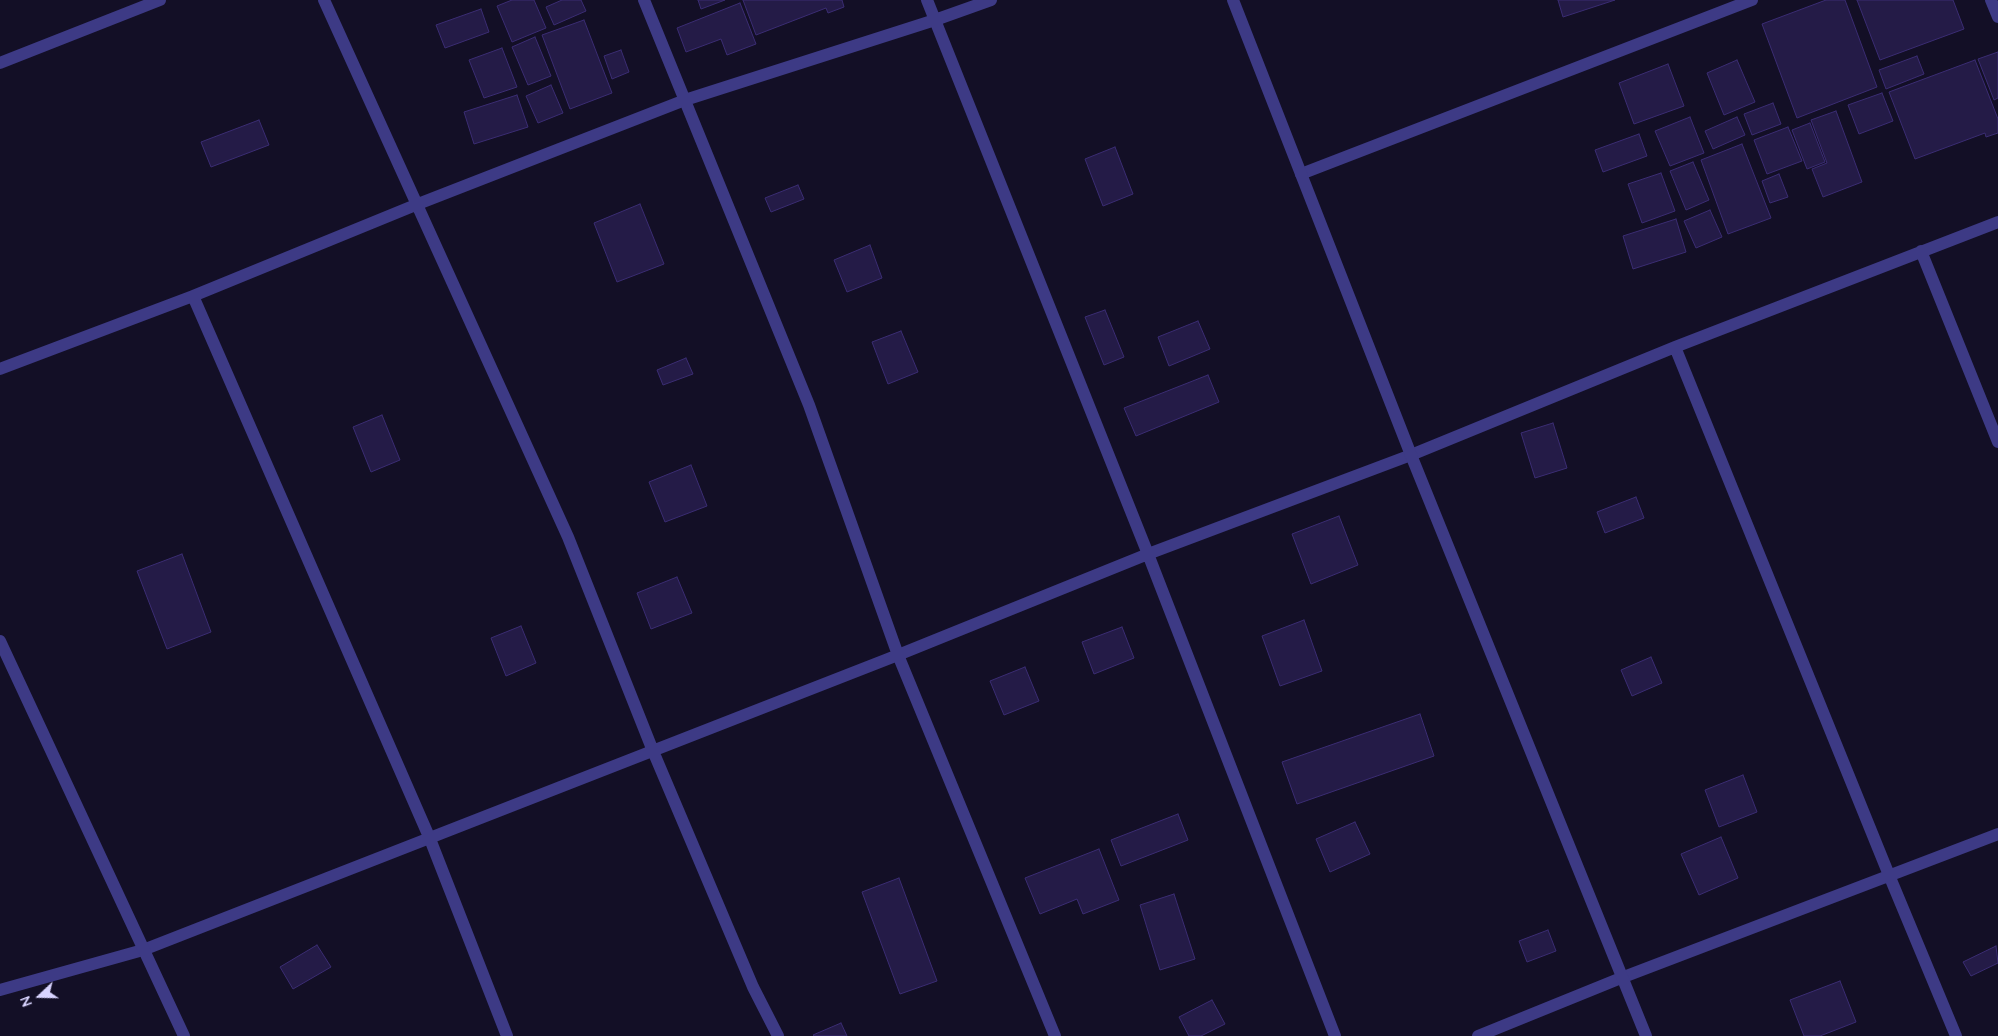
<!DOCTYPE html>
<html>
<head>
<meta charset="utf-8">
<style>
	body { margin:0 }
	#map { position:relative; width:1998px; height:1036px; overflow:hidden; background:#130f26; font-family:Quicksand,sans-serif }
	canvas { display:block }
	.north { position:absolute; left:15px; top:971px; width:50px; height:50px; -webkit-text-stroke:4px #130f26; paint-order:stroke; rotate:249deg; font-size:14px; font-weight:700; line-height:20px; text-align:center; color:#d9d4ff }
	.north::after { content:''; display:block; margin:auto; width:18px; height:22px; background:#d9d4ff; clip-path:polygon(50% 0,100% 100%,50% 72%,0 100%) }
</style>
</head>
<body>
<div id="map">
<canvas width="1998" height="1036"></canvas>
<div class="north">N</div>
</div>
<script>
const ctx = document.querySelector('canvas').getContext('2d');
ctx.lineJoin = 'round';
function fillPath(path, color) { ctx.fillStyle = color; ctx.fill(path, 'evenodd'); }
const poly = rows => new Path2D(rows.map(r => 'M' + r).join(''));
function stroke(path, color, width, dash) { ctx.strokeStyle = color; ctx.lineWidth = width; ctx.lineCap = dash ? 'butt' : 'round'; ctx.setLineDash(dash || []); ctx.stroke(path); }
const building = poly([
	[512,0,534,0,546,28,512,42,497,6,512,0],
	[562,0,581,0,586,11,554,25,546,7,562,0],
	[698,0,725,0,701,9,698,0],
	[743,0,842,0,844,7,828,13,826,8,756,35,743,0],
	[1558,0,1615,0,1563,17,1558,0],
	[1826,0,1845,0,1877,87,1797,118,1762,24,1826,0],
	[1857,0,1953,0,1964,29,1880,60,1857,0],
	[740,3,756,44,727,55,721,39,686,52,677,28,740,3],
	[481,9,489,32,445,48,436,25,481,9],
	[584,20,612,93,570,109,542,35,584,20],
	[535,37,551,76,528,85,512,47,535,37],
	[502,48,517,87,484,98,469,60,502,48],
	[621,50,629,72,612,79,604,56,621,50],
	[1998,52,1998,98,1994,100,1978,59,1998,52],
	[1917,56,1924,74,1886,89,1879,70,1917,56],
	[1737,60,1755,102,1724,115,1707,73,1737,60],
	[1975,60,1998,119,1998,133,1986,137,1985,133,1915,159,1889,92,1975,60],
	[1668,64,1684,106,1634,124,1619,83,1668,64],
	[551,85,563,113,538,123,526,96,551,85],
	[1882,93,1893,121,1859,134,1848,105,1882,93],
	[517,95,528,127,474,144,464,112,517,95],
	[1773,103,1781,124,1752,135,1744,114,1773,103],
	[1836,111,1862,182,1823,197,1812,169,1827,163,1811,120,1836,111],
	[1690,117,1704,153,1670,166,1655,131,1690,117],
	[1737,117,1745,135,1713,149,1705,131,1737,117],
	[259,120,269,145,211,167,201,142,259,120],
	[1810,123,1825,162,1807,169,1792,130,1810,123],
	[1788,127,1802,161,1767,174,1754,140,1788,127],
	[1639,134,1647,156,1603,172,1595,150,1639,134],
	[1742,144,1771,218,1728,234,1701,160,1742,144],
	[1115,147,1133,194,1103,206,1085,159,1115,147],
	[1693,162,1709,200,1686,210,1670,171,1693,162],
	[1661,173,1675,211,1642,223,1628,184,1661,173],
	[1779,174,1788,197,1770,203,1762,181,1779,174],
	[798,185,804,199,771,212,765,198,798,185],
	[640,204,664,264,617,282,594,223,640,204],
	[1710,210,1722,237,1696,248,1684,221,1710,210],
	[1676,219,1686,252,1633,269,1623,236,1676,219],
	[870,245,882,278,847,292,834,260,870,245],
	[1105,310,1124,357,1104,365,1085,317,1105,310],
	[1198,321,1210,349,1169,366,1158,337,1198,321],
	[901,331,918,372,888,384,872,342,901,331],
	[686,358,693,374,663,385,657,370,686,358],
	[1208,375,1219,402,1136,436,1124,408,1208,375],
	[382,415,400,460,371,472,353,427,382,415],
	[1553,423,1567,468,1535,478,1521,433,1553,423],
	[691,465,707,506,665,522,649,482,691,465],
	[1636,497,1644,518,1605,533,1597,512,1636,497],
	[1339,516,1358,565,1311,584,1292,534,1339,516],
	[182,554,211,632,167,649,137,571,182,554],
	[677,577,692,613,651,629,637,593,677,577],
	[1304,620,1322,671,1280,686,1262,636,1304,620],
	[521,626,536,663,506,676,491,638,521,626],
	[1122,627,1134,658,1094,674,1082,642,1122,627],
	[1651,657,1662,683,1632,696,1621,670,1651,657],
	[1025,667,1039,701,1004,715,990,681,1025,667],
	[1420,714,1434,756,1297,804,1282,762,1420,714],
	[1743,775,1757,812,1719,827,1705,790,1743,775],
	[1178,814,1188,840,1121,866,1111,840,1178,814],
	[1355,822,1370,854,1330,872,1316,839,1355,822],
	[1721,837,1738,878,1699,895,1681,854,1721,837],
	[1099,849,1119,900,1083,914,1077,899,1040,914,1025,878,1099,849],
	[899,878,937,981,900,994,862,892,899,878],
	[1174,894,1195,959,1160,970,1140,905,1174,894],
	[1548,930,1556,951,1527,962,1519,941,1548,930],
	[317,945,331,967,293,989,280,967,317,945],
	[1996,946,1998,963,1971,976,1963,962,1996,946],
	[1840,981,1856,1022,1820,1036,1804,1036,1790,1000,1840,981],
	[1212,1000,1225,1024,1201,1036,1189,1036,1179,1017,1212,1000],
	[841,1023,847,1036,814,1036,813,1035,841,1023]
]);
fillPath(building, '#241b47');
stroke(building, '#3b2d73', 1);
stroke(poly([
	[324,0,568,537,653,751,753,987,778,1036],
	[644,0,809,405,898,655,1055,1036],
	[927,0,1148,554,1335,1036],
	[1991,0,1998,17],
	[0,63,160,0],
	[1301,174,1752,0],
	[1921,251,1998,442],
	[193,296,430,839,507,1036],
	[1675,347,1889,875,1956,1036],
	[0,369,193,296,418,204,685,100,935,20,991,0],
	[0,990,143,950,898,655,1148,554,1411,455,1675,347,1998,222],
	[1478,1036,1621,978,1998,834]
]), '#3d3a85', 12);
stroke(poly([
	[1233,0,1411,455,1646,1036],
	[0,641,184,1036]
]), '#3d3a85', 12);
</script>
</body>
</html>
